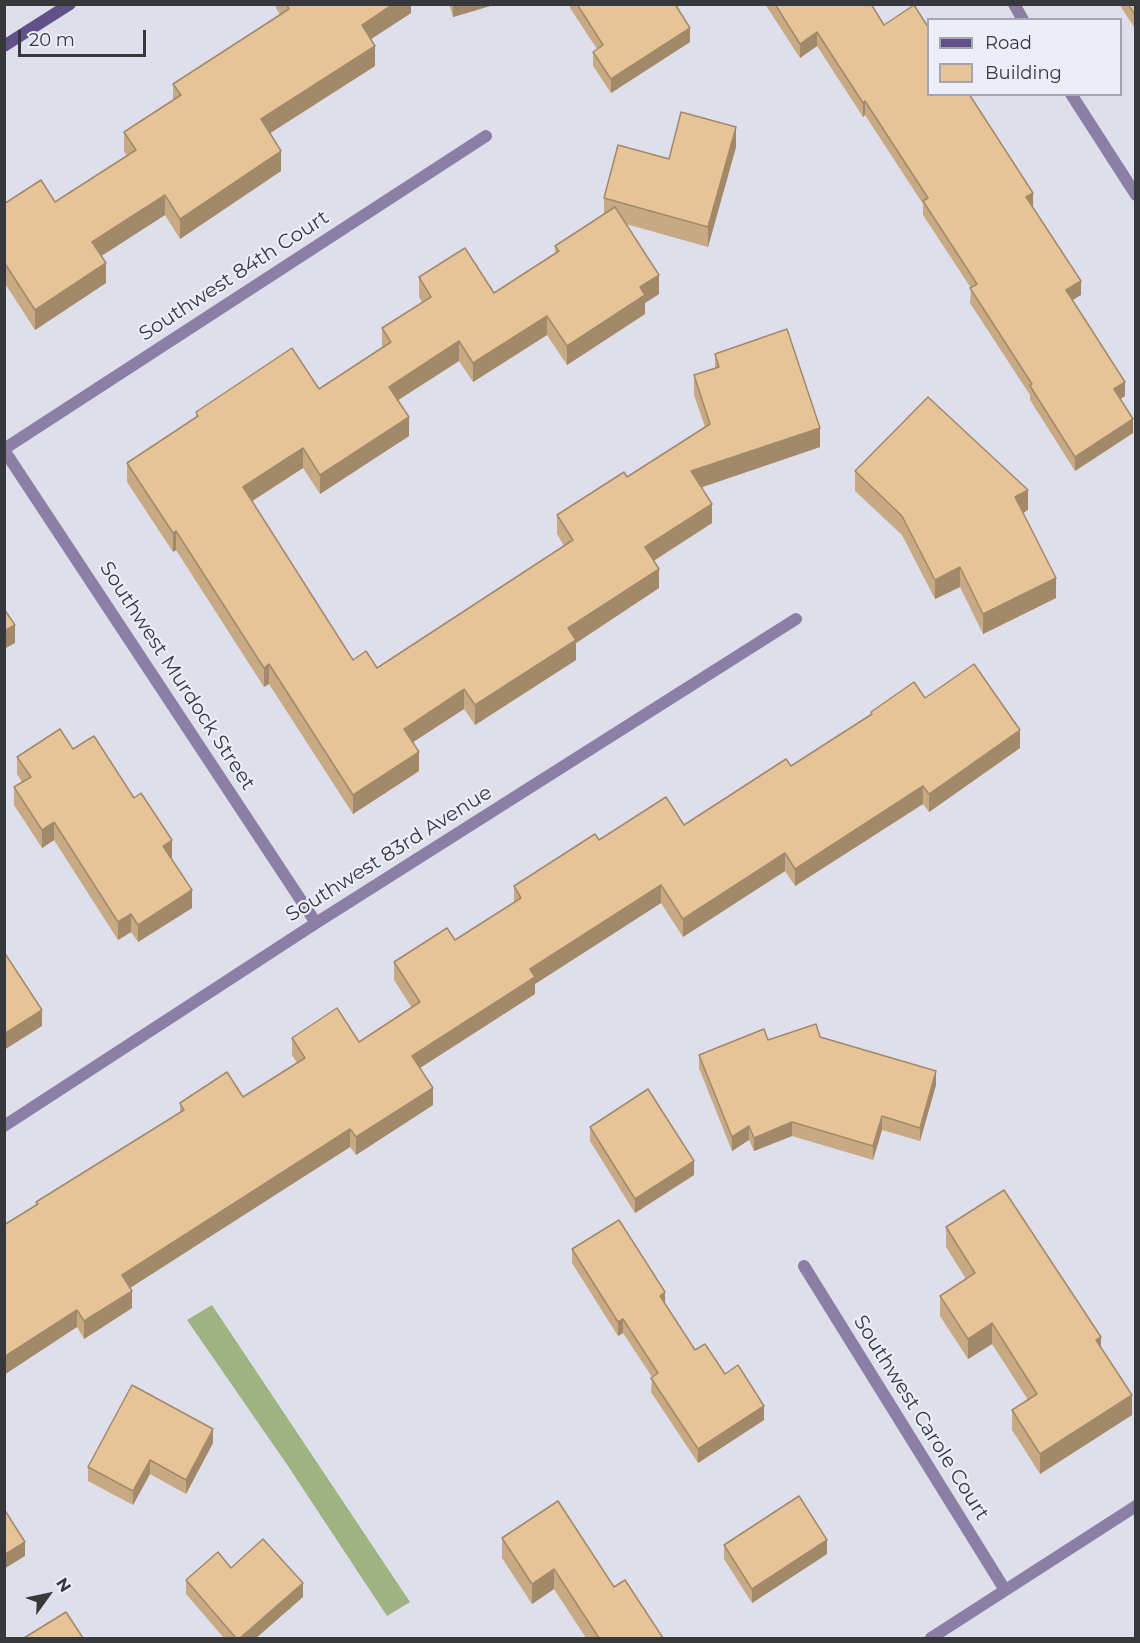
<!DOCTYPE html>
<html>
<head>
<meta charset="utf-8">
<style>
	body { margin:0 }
	#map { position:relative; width:1140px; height:1643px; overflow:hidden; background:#dedfeb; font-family:Montserrat,sans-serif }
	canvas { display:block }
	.frame { position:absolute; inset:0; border:6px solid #37383c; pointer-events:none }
	.legend { position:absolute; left:927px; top:18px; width:195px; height:78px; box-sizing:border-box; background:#ebedf8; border:2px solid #a3a5ad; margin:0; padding:8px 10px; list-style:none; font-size:18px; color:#37383c }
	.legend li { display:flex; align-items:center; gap:12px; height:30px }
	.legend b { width:30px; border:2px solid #a3a5ad }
	.north { position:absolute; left:18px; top:1565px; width:60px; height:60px; -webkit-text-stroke:4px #ebedf8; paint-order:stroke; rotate:57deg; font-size:16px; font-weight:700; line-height:24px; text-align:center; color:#37383c }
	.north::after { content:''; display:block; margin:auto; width:21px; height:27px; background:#37383c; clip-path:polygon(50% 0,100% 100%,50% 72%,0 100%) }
	.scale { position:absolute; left:18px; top:30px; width:128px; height:27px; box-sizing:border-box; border:3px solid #37383c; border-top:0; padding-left:8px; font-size:18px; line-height:21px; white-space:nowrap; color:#37383c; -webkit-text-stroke:4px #ebedf8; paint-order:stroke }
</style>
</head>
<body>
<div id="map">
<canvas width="1140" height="1643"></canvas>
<div class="frame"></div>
<ul class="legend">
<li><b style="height:8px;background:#625188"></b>Road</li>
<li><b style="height:16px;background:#e7c498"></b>Building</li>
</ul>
<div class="north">N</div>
<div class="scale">20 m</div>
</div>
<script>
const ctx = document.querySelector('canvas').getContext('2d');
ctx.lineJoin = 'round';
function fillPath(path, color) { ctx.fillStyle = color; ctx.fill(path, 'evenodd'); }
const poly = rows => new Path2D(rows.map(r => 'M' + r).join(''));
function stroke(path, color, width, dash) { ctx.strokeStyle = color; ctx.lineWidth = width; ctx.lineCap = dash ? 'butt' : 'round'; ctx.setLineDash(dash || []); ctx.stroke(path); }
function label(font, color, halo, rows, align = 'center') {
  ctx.font = font + ' Montserrat,sans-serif'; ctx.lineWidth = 4.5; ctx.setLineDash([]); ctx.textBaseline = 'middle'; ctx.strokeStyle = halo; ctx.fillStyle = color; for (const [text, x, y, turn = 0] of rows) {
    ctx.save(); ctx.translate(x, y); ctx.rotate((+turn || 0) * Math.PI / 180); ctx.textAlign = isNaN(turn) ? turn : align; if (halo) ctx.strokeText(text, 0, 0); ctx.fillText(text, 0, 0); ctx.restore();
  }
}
fillPath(poly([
	[212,1305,410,1602,387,1616,288,1466,187,1320]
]), '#9eb282');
stroke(poly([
	[1014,4,1023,20],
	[1071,94,1136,195],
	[4,449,486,136],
	[4,450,316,923],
	[4,1126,316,923,796,619],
	[804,1266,1005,1590],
	[931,1638,1136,1506]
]), '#8b7fa6', 12);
stroke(poly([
	[4,46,70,4]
]), '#625188', 12);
fillPath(poly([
	[276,4,411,4,411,13,371,39,375,66,270,133,281,171,180,239,165,215,101,256,106,283,35,330,4,282,4,204,55,202,127,155,124,152,124,132,173,100,173,84,280,15,276,8],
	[449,4,497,4,453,17],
	[570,4,675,4,690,42,611,93,593,66,593,52,597,49,570,8],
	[765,4,871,4,928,94,1033,207,1081,295,1072,300,1125,396,1120,399,1133,433,1075,471,1030,400,1030,395,970,303,971,288,923,215,923,204,865,115,863,117,817,46,800,58],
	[1119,4,1136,4,1136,30],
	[736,147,708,247,626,224,659,294,645,303,645,314,567,365,547,335,473,382,459,361,398,400,409,436,320,494,303,468,252,501,353,660,377,668,564,546,557,534,557,515,627,477,705,427,694,395,694,375,715,369,715,354,820,447,702,487,712,523,654,561,659,588,576,643,576,660,475,725,464,709,413,742,419,771,353,814,269,684,264,687,176,550,173,552,127,482,127,463,196,418,196,412,319,389,382,347,382,328,422,302,419,297,419,277,494,293,555,254,555,246,604,214,604,198,669,159],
	[855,471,1028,510,1023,513,1056,598,983,634,960,587,935,599,902,535,855,491],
	[1136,573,1136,590,1134,588,1134,574],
	[925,698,1020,748,929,812,923,804,795,886,785,871,683,937,661,903,535,984,535,994,420,1068,433,1105,356,1155,350,1147,130,1288,132,1308,84,1339,77,1327,36,1205,36,1202,180,1113,180,1103,243,1097,297,1063,292,1055,292,1038,359,1042,412,1008,394,980,394,962,455,940,514,902,514,886,599,840,684,825,791,766,871,715,871,712],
	[73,749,172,858,171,858,192,908,138,942,131,932,118,940,54,840,42,848,14,805,14,787,22,782,17,774,17,757],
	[820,1037,936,1085,920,1141,882,1130,873,1160,792,1136,754,1151,749,1140,732,1151,699,1068,699,1055,768,1040],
	[590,1127,694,1175,635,1213,590,1141],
	[946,1227,1101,1347,1132,1415,1040,1474,1012,1430,1012,1410,1028,1400,992,1344,968,1359,940,1316,940,1296,966,1279,946,1247],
	[572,1249,665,1304,695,1350,725,1374,764,1420,698,1463,651,1392,652,1377,623,1333,618,1336,572,1263],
	[213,1443,186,1494,150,1474,133,1505,88,1481,88,1467],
	[502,1538,614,1587,663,1638,586,1638,554,1589,532,1604,502,1558],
	[724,1545,827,1554,752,1603,724,1559],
	[231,1568,303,1597,256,1638,224,1638,186,1594,186,1580]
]), '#c7a983');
fillPath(poly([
	[393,4,411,4,411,13,362,45,362,25],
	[453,4,497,4,453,17],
	[690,28,690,42,611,93,611,79],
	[817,32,817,46,800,58,800,44],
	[375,46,375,66,261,139,261,119],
	[865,101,865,115,863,117,863,103],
	[736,127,736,147,708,247,708,227],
	[281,151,281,171,180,239,180,219],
	[1033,193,1033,207,1026,211,1026,197],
	[165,195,165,215,92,262,92,242],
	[106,263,106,283,35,330,35,310],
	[659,275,659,294,645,303,645,314,567,365,567,346,640,287],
	[1081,281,1081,295,1066,304,1066,290],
	[547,316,547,335,473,382,473,363],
	[459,341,459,361,389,406,389,387],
	[1125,382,1125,396,1114,403,1114,389],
	[409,417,409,436,320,494,320,475],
	[1133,419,1133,433,1075,471,1075,457],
	[820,428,820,447,691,491,691,471],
	[303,448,303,468,243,507,243,487],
	[1028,490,1028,510,1015,517,1015,497],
	[712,504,712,523,645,566,645,547],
	[176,531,176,550,173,552,173,533],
	[960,567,960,587,935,599,935,580],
	[659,569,659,588,576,643,576,660,475,725,475,705,568,628],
	[1056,578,1056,598,983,634,983,614],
	[15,625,15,643,4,649,4,631],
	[269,664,269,684,264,687,264,668],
	[464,689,464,709,404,748,404,729],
	[1020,730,1020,748,929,812,929,794],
	[419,752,419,771,353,814,353,795],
	[923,786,923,804,795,886,795,869],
	[54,822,54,840,42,848,42,830],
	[172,840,172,858,163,863,163,846],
	[785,853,785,871,683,937,683,919],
	[661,885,661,903,535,984,535,994,412,1073,412,1056,530,969],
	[192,890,192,908,138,942,138,925],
	[131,914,131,932,118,940,118,922],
	[42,1010,42,1026,4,1050,4,1034],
	[936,1071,936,1085,920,1141,920,1128],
	[433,1088,433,1105,356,1155,356,1137],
	[882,1116,882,1130,873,1160,873,1146],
	[792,1122,792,1136,754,1151,754,1138],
	[749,1126,749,1140,732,1151,732,1137],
	[350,1129,350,1147,122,1293,122,1275],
	[694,1161,694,1175,635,1213,635,1199],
	[132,1291,132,1308,84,1339,84,1321],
	[665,1292,665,1306,660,1296],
	[77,1310,77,1327,4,1375,4,1357],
	[623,1319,623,1333,618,1336,618,1322],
	[992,1323,992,1344,968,1359,968,1339],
	[1101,1337,1101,1357,1096,1340],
	[1132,1395,1132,1415,1040,1474,1040,1454],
	[764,1406,764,1420,698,1463,698,1449],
	[213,1429,213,1443,186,1494,186,1480],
	[150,1460,150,1474,133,1505,133,1491],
	[827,1540,827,1554,752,1603,752,1589],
	[25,1542,25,1556,4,1569,4,1555],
	[554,1569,554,1589,532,1604,532,1584],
	[303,1583,303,1597,256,1638,240,1638]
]), '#a2896a');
const building = poly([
	[286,4,393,4,362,25,375,46,261,119,281,151,180,219,165,195,92,242,106,263,35,310,4,262,4,204,41,180,55,202,136,150,124,132,181,95,173,84,289,9,286,4],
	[577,4,675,4,690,28,611,79,593,52,603,45,577,4],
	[775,4,871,4,884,25,914,5,928,27,928,94,969,94,1033,193,1026,197,1081,281,1066,290,1125,382,1114,389,1133,419,1075,457,1030,386,1032,384,970,288,977,284,923,201,928,198,865,101,863,103,817,32,800,44,775,4],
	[1128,4,1136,4,1136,16,1128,4],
	[681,112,736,127,708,227,604,198,618,145,669,159,681,112],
	[615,207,659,275,640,287,645,295,567,346,547,316,473,363,459,341,389,387,409,417,320,475,303,448,243,487,353,660,366,651,377,668,573,540,557,515,624,472,627,477,710,424,694,375,719,367,715,354,787,329,820,428,691,471,712,504,645,547,659,569,568,628,576,640,475,705,464,689,404,729,419,752,353,795,269,664,264,668,176,531,173,533,127,463,198,416,196,412,292,348,319,389,391,342,382,328,431,297,419,277,465,248,494,293,559,251,555,246,615,207],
	[928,397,1028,490,1015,497,1056,578,983,614,960,567,935,580,902,516,855,471,928,397],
	[4,609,15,625,4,631,4,609],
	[974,664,1020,730,929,794,923,786,795,869,785,853,683,919,661,885,530,969,535,977,412,1056,433,1088,356,1137,350,1129,122,1275,132,1291,84,1321,77,1310,4,1357,4,1225,38,1204,36,1202,184,1110,180,1103,227,1072,243,1097,305,1058,292,1038,337,1008,359,1042,420,1002,394,962,447,928,455,940,521,898,514,886,595,834,599,840,666,797,684,825,786,759,791,766,872,714,871,712,914,682,925,698,974,664],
	[60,729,73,749,94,736,134,798,141,793,172,840,163,846,192,890,138,925,131,914,118,922,54,822,42,830,14,787,31,777,17,757,60,729],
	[4,952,42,1010,4,1034,4,952],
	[816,1024,820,1037,936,1071,920,1128,882,1116,873,1146,792,1122,754,1138,749,1126,732,1137,699,1055,764,1029,768,1040,816,1024],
	[648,1089,694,1161,635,1199,590,1127,648,1089],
	[1004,1190,1101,1337,1096,1340,1132,1395,1040,1454,1012,1410,1037,1394,992,1323,968,1339,940,1296,975,1273,946,1227,1004,1190],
	[619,1220,665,1292,660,1296,695,1350,705,1344,725,1374,738,1365,764,1406,698,1449,651,1378,658,1373,623,1319,618,1322,572,1249,619,1220],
	[132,1385,213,1429,186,1480,150,1460,133,1491,88,1467,132,1385],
	[799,1496,827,1540,752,1589,724,1545,799,1496],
	[558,1501,614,1587,625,1580,663,1638,599,1638,554,1569,532,1584,502,1538,558,1501],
	[4,1509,25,1542,4,1555,4,1509],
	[263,1539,303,1583,240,1638,236,1638,186,1580,218,1552,231,1568,263,1539],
	[66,1612,83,1638,24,1638,66,1612]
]);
fillPath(building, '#e7c498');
stroke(building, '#a2896a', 1.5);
label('20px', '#37383c', '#ebedf8', [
	["Southwest 84th Court",234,276,-33],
	["Southwest Murdock Street",177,676,57],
	["Southwest 83rd Avenue",389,854,-32],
	["Southwest Carole Court",921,1418,58]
]);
</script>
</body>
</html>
